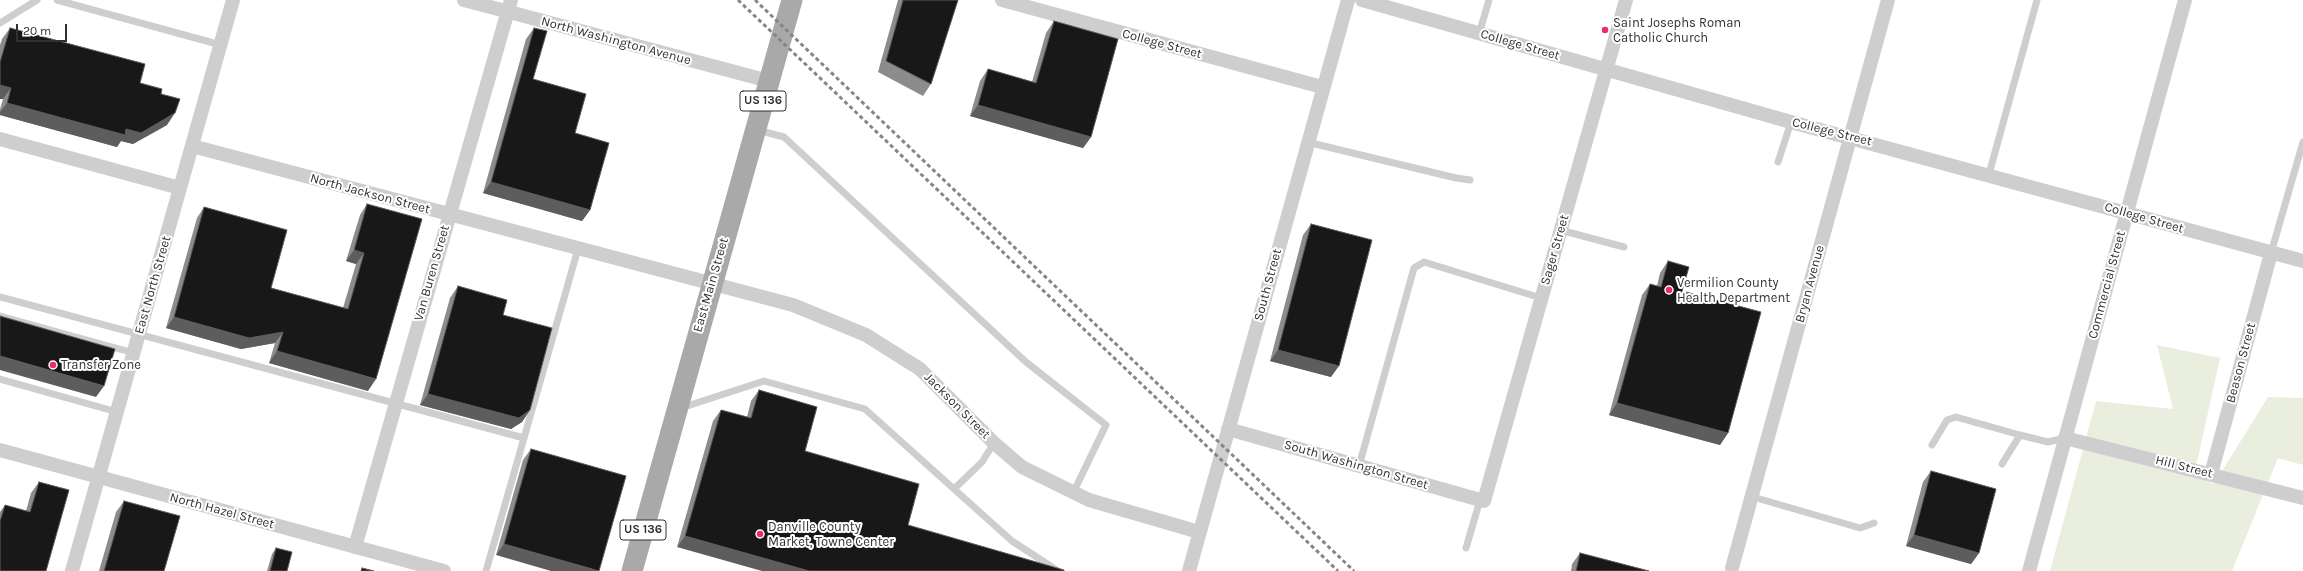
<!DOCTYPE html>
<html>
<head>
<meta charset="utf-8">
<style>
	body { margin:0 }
	#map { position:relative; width:2303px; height:571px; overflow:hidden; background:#fff; font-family:Karla,sans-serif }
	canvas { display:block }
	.scale { position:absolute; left:16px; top:24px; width:51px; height:18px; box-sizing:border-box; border:2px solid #313131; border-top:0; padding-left:5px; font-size:12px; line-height:14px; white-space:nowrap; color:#313131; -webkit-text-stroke:3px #fff; paint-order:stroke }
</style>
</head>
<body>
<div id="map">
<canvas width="2303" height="571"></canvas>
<div class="scale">20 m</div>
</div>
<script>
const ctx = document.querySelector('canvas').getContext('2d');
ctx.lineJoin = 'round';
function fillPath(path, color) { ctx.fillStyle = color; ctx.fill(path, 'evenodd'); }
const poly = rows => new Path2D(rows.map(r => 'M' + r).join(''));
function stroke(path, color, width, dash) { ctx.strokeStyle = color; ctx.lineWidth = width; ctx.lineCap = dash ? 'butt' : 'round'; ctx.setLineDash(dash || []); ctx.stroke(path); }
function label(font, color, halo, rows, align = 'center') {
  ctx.font = font + ' Karla,sans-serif'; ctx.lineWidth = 4; ctx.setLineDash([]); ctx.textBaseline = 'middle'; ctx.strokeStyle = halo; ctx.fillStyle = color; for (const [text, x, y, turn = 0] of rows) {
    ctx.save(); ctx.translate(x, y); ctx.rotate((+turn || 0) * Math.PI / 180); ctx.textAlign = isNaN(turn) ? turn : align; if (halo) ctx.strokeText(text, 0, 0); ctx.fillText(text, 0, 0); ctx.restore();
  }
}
fillPath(poly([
	[2157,345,2220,358,2194,476,2214,484,2268,397,2303,398,2303,465,2278,458,2232,571,2050,571,2096,401,2173,409]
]), '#eaeede');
stroke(poly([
	[57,0,221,45],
	[0,23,37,0],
	[1479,34,1489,0],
	[757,130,784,137,1026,362,1106,425,1073,493],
	[1307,142,1456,178,1470,180],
	[1778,162,1791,122],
	[1989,174,2037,0],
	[1560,230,1624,247],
	[2271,253,2303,142],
	[0,297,524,438],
	[0,316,134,353],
	[0,379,117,412],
	[681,408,764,381,865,409,954,489],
	[994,443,982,462,954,489,1012,541,1058,571],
	[1932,445,1947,420,1956,417,2020,435],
	[2002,464,2020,435,2048,442,2065,438],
	[1359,466,1414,268,1424,262,1541,298],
	[1753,497,1860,528,1874,523],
	[1466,548,1480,500],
	[486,571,578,249]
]), '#cecece', 7);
stroke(poly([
	[464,0,769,81],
	[1002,0,1322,87],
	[1362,0,1791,122,2303,261],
	[0,139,180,188],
	[192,146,793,305,866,335,920,369,994,443,1022,467,1089,500,1199,532],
	[1228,429,1484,501,1626,0],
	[2065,438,2303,498],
	[0,450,444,571],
	[2211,474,2271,253],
	[355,547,511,0],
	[1732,568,1888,0],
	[72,571,233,0],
	[1189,571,1348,0],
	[2029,571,2185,0]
]), '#cecece', 14);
stroke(poly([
	[632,571,792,0]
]), '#a9a9a9', 21);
stroke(poly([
	[738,0,1338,571],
	[755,0,1354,571]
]), '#868686', 3, [4, 3]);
fillPath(poly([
	[898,0,958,0,931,84,923,96,878,72],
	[1054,21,1091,137,1083,148,970,116,980,81,988,69,1032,82,1046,33],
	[10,28,140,83,161,94,167,125,133,144,121,141,117,147,0,115,0,109,3,99,0,99,0,45,2,39],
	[534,28,533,79,575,133,590,210,582,221,483,193,526,39],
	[367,204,368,391,269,363,275,343,241,349,166,328,197,218,204,207,271,288,343,308,356,264,346,261,360,215],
	[1311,224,1331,377,1270,361,1303,235],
	[1668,261,1682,291,1728,433,1720,445,1609,415,1642,295,1650,284,1657,286,1660,273],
	[458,286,530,410,522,422,511,429,420,405,450,298],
	[759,390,817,407,677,547,713,421,721,410,747,417,751,401],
	[531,449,626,476,496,555,523,460],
	[1931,471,1979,553,1971,564,1906,546,1923,482],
	[39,482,46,571,0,571,0,512,5,505,26,511,31,493],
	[124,501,164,571,99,571,116,512],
	[276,548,287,571,267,571,272,554],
	[1580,553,1649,571,1571,571,1572,564]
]), '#8c8c8c');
fillPath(poly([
	[0,85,11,88,3,99,0,99],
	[7,103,126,129,175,113,167,125,133,144,121,141,117,147,0,115,0,112],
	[978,105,1091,137,1083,148,970,116],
	[491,182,590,210,582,221,483,193],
	[354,250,364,253,356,264,346,261],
	[174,317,283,332,275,343,241,349,166,328],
	[1278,350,1339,366,1331,377,1270,361],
	[277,351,376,379,368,391,269,363],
	[0,356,104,386,96,397,0,370],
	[428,394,530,410,522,422,511,429,420,405],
	[1617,403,1728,433,1720,445,1609,415],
	[1914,535,1979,553,1971,564,1906,546],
	[685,536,809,571,762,571,677,547],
	[504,544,599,571,551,571,496,555]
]), '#5d5d5d');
const building = poly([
	[903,0,958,0,931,84,886,61,903,0],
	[1054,21,1118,39,1091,137,978,105,988,69,1036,83,1054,21],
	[10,28,145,64,140,83,162,89,161,94,180,99,175,113,141,133,126,129,125,135,7,103,11,88,0,85,0,62,10,28],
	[534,28,547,31,533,79,586,94,575,133,609,143,590,210,491,182,534,28],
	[367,204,422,219,376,379,277,351,283,332,249,338,174,317,204,207,287,230,271,288,348,309,364,253,354,250,367,204],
	[1311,224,1372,240,1339,366,1278,350,1311,224],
	[1668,261,1689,267,1682,291,1761,312,1728,433,1617,403,1650,284,1661,287,1668,261],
	[458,286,507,300,503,315,552,328,530,410,519,418,428,394,458,286],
	[0,316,115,349,104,386,0,356,0,316],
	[759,390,817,407,805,451,919,484,908,525,1064,570,1064,571,809,571,685,536,721,410,751,418,759,390],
	[531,449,626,476,599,571,504,544,531,449],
	[1931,471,1996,489,1979,553,1914,535,1931,471],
	[39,482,69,490,46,571,0,571,0,521,5,505,30,512,39,482],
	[124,501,180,516,164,571,104,571,124,501],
	[276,548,292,552,287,571,270,571,276,548],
	[1580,553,1649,571,1576,571,1580,553],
	[362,568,374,571,361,571,362,568]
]);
fillPath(building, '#181818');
stroke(building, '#5d5d5d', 1);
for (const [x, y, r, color] of [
	[1605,30,4,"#ee2c61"],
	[1669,290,4,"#ee2c61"],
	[53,365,4,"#ee2c61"],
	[760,534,4,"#ee2c61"]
]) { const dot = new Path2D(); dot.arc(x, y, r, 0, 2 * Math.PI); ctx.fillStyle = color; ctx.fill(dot); stroke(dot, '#fff', 1.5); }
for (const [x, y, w] of [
	[763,101,46],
	[643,530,46]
]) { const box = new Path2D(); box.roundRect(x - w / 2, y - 10, w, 20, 3); ctx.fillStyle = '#fff'; ctx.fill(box); stroke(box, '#313131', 1); }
label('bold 12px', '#313131', null, [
	["US 136",763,101],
	["US 136",643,530]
]);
label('13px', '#313131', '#fff', [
	["Saint Josephs Roman",1613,23],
	["Catholic Church",1613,38],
	["Vermilion County",1677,283],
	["Health Department",1677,298],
	["Transfer Zone",61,365],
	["Danville County",768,527],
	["Market, Towne Center",768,542]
], 'left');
label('13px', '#313131', '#fff', [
	["North Washington Avenue",616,41,15],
	["College Street",1162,44,15],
	["College Street",1520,45,16],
	["College Street",1832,132,14],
	["North Jackson Street",370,194,15],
	["College Street",2144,218,16],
	["Sager Street",1555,250,-74],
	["Van Buren Street",432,273,-74],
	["Bryan Avenue",1810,284,-75],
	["East North Street",153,285,-74],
	["East Main Street",711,285,-74],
	["South Street",1268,285,-75],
	["Commercial Street",2107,285,-75],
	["Beason Street",2241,363,-75],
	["Jackson Street",957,406,45],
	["South Washington Street",1356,465,16],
	["Hill Street",2184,467,14],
	["North Hazel Street",222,511,15]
]);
</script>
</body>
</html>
